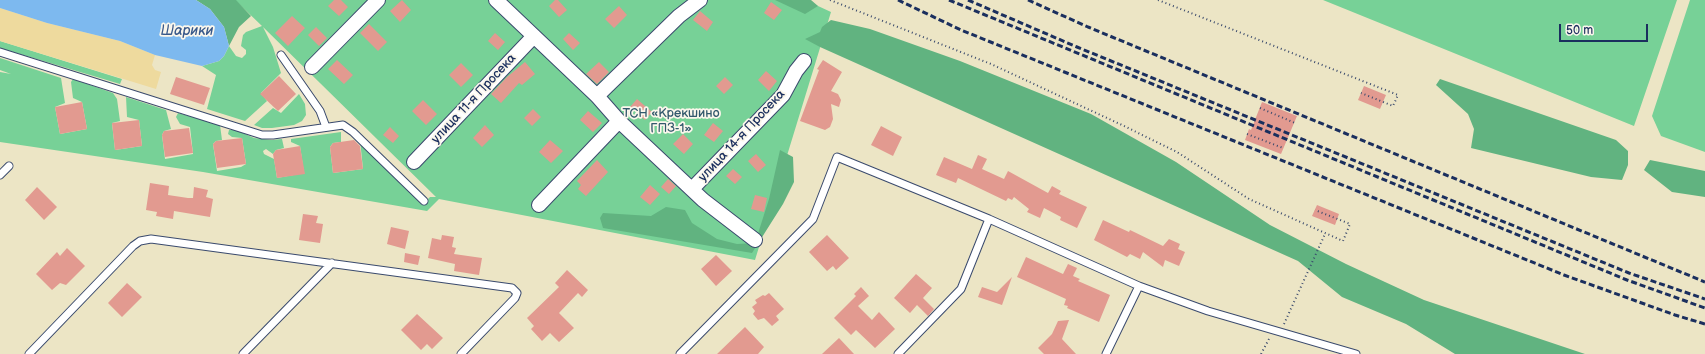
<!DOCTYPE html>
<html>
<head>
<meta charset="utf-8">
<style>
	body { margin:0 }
	#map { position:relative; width:1705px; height:354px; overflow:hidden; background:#ece5c5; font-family:"Balsamiq Sans",sans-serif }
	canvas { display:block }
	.scale { position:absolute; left:1559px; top:24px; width:89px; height:18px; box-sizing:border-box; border:2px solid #1b2f5e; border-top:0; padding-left:5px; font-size:12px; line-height:14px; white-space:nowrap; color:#1b2f5e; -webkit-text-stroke:3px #fbf7ec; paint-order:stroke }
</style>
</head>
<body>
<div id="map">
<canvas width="1705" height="354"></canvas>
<div class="scale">50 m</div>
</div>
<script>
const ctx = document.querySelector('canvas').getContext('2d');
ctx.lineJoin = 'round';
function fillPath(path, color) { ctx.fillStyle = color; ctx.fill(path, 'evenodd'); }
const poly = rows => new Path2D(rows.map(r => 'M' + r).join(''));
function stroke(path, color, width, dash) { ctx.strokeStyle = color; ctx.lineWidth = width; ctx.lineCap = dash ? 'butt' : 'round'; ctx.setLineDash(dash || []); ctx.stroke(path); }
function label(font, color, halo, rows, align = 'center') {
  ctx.font = font + ' "Balsamiq Sans",sans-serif'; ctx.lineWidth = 3.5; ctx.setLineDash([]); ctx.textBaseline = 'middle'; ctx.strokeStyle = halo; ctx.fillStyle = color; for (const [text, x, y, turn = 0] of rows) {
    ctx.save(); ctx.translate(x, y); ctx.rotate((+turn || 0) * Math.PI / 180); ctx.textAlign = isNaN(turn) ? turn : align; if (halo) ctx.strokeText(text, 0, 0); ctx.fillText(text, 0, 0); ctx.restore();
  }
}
fillPath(poly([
	[235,0,805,0,831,12,755,260,439,199,427,211,203,172,0,142,0,72,11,74,0,70,0,58,61,78,65,103,55,107,60,134,87,129,82,102,73,98,71,82,73,79,113,93,117,99,120,121,112,123,115,150,142,146,139,120,127,117,126,97,166,110,171,129,164,131,162,135,165,159,193,154,190,127,180,124,176,117,178,113,220,125,222,140,216,141,213,144,217,171,241,167,246,164,242,138,232,137,228,134,229,130,236,130,254,138,272,140,282,139,284,148,276,150,273,154,266,149,263,151,264,154,274,159,277,178,304,173,300,146,291,142,291,139,341,132,341,142,333,143,330,147,333,173,363,169,360,140,422,205,430,197,436,197,263,27,273,47,281,73,261,93,267,101,245,121,207,109,216,75,202,66,219,61,224,56,229,46,236,56,242,58,246,54,246,50,241,46,243,35,246,32,262,26],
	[1323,0,1677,0,1634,126],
	[1690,0,1705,0,1705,152,1661,136,1652,116],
	[0,41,122,79,120,84,0,48],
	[299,94,305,104,306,115,302,121,294,125,272,128,262,128,254,125,273,108,281,113]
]), '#77d197');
fillPath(poly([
	[196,0,236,0,251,16,239,27,229,46,224,27,210,9],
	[775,0,811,0,818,6,805,14],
	[831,20,870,29,960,61,1091,114,1176,162,1270,225,1346,264,1424,300,1585,354,1455,354,1406,324,1342,297,1298,261,820,47,805,39,820,32,822,27],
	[1440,79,1616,140,1628,151,1628,165,1622,180,1591,177,1471,148,1474,129,1468,114,1436,85],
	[780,150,793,157,794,182,783,204,752,253,603,228,600,218,603,213,651,216,666,207,685,210,692,223,717,239,737,244,755,243,769,199],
	[1650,160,1705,171,1705,197,1672,192,1644,170]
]), '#61b380');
fillPath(poly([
	[0,8,47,23,120,41,155,55,152,65,155,70,161,72,156,89,0,41]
]), '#eeda9e');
fillPath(poly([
	[0,0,196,0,210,9,224,27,229,46,224,56,219,61,202,66,155,55,120,41,47,23,0,8]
]), '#7db9ef');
fillPath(poly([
	[334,0,341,0,348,7,339,16,328,6],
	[402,0,411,10,400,22,390,11],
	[555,0,558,0,567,10,559,17,549,6],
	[771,2,782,10,774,20,764,13],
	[619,6,627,15,614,28,605,19],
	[700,11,713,22,707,31,693,20],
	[292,16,305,28,288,46,275,33],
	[369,24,387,42,378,51,360,33],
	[316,27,327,38,319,46,308,35],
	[495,33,505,42,498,50,488,41],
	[569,33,580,43,573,50,563,39],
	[337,60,353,75,344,84,328,69],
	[823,60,842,72,831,91,838,94,841,100,839,107,831,104,833,119,830,127,825,130,800,121,819,70,817,69],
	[525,62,535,74,522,85,519,83,501,103,491,94,507,77],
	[599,62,609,72,597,84,586,74],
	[461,63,473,75,461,87,449,75],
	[766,71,777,81,769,91,758,80],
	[279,76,296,94,278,111,260,94],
	[176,77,210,88,204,105,170,94],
	[725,77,733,85,724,94,716,86],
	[1364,86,1386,95,1380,109,1358,100],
	[637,99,652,112,645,120,630,107],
	[423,100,437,114,426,125,412,111],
	[82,102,87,129,60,134,55,107],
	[1262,102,1297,116,1281,154,1245,140,1249,129,1251,130],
	[533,109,541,117,532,126,524,118],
	[588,111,602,123,593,132,580,120],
	[139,120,142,146,115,150,112,123],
	[713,123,723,131,714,142,704,135],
	[485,125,494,135,482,147,473,138],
	[881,126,902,137,893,156,871,145],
	[390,127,399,136,393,143,383,135],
	[189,128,193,153,165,157,162,135,164,131],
	[683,134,693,144,684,154,673,144],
	[242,138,246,164,217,168,213,144,216,141],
	[354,140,360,146,363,169,333,173,330,147,333,143],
	[550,140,563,151,551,163,539,152],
	[300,146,305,174,277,178,273,154,276,150],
	[756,154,766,165,758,172,748,161],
	[978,155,987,159,982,169,1004,179,1008,171,1048,193,1052,186,1061,191,1059,194,1087,207,1077,228,1060,220,1061,217,1044,208,1040,218,1027,212,1029,209,1014,197,1012,200,1008,198,1006,201,958,178,956,183,936,175,944,157,972,169],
	[597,160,608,172,586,196,578,189,581,185,577,181],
	[733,169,742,177,735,184,726,176],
	[668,179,676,186,669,194,661,187],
	[150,183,169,186,168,195,188,198,193,198,194,187,208,190,206,197,213,199,210,217,174,211,173,219,156,216,157,212,146,210],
	[650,185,660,194,650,205,640,197],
	[37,187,57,207,44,220,25,200],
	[755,195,767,198,764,212,751,209],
	[1317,205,1339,214,1335,225,1312,216],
	[303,214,318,216,316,223,323,224,320,243,299,240],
	[1103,220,1129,232,1130,230,1163,246,1169,239,1180,244,1178,249,1185,252,1179,266,1165,260,1163,267,1143,252,1140,259,1130,254,1127,257,1094,240],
	[391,227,409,231,405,249,387,244],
	[442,235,454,237,452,247,456,248,454,254,482,258,479,275,454,271,455,264,428,258,432,238,441,240],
	[827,235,849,258,836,270,833,266,827,271,809,252],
	[67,248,85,266,66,285,60,283,52,290,36,274,57,252,60,256],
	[405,253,420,256,418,265,404,262],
	[716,255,732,271,716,286,701,269],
	[1026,257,1063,274,1068,264,1077,268,1073,276,1080,279,1078,281,1110,295,1099,322,1067,308,1068,306,1064,305,1066,299,1017,277],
	[567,270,588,290,582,297,578,293,559,313,574,328,559,342,550,333,542,341,531,329,534,326,527,318,559,287,555,283],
	[916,274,932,288,923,298,934,309,928,316,917,305,910,313,894,298],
	[1012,277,1002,305,978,297,982,287,997,292],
	[127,283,142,297,122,317,108,303],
	[861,287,869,296,858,306,872,320,879,312,895,329,875,348,856,330,851,335,834,318,856,296,854,294],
	[769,293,784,309,776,316,779,320,772,326,764,318,758,320,753,314,755,311,752,307,757,303,755,300,763,295,765,296],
	[417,314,443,338,432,349,427,344,421,350,401,330],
	[1069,320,1062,339,1076,354,1044,354,1038,348,1052,334,1058,321],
	[745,327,764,347,758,354,717,354],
	[839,338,854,354,822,354]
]), '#e29a90');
const lane = poly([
	[0,52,262,135,273,135,343,125,353,132,424,201],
	[281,55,320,111,326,127],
	[0,175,9,166],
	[1139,286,1208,311,1356,354],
	[29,354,133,246,140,241,151,239,512,288,517,293,515,298,461,354],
	[243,354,332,263],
	[680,354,813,219,837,157,989,219,1139,286,1106,354],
	[898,354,961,289,989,219]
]);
const street = poly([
	[496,0,597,96,619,121,703,200,755,240],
	[312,67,378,0],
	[597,96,679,16,700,0],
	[414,162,534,36],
	[692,189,783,95,796,71,804,61],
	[539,205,619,121]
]);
stroke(lane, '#3a4a6d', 9);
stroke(street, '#3a4a6d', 16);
stroke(poly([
	[830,0,991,64,1122,125,1177,152,1249,199,1343,241,1350,224,1315,210],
	[1158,0,1398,95,1393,106,1361,93],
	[1260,108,1295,123],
	[1247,134,1283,148],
	[1284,324,1325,234],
	[1261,354,1269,339]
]), '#3a4a6d', 2, [1, 3]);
stroke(lane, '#fff', 7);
stroke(street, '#fff', 14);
stroke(poly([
	[898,0,961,30,1564,275,1675,315,1705,324],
	[949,0,1627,280,1705,308],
	[968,0,1077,47,1629,273,1705,299],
	[1028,0,1088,27,1705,282]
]), '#1b2f5e', 3, [6, 3]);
label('13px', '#1b2f5e', '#fbf7ec', [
	["улица 11-я Просека",474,99,-47],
	["улица 14-я Просека",742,136,-47]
]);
label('13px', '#32586c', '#fbf7ec', [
	["ТСН «Крекшино",671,114],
	["ГПЗ-1»",671,129]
]);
label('italic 14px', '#38588a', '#fbf7ec', [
	["Шарики",187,31]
]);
</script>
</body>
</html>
